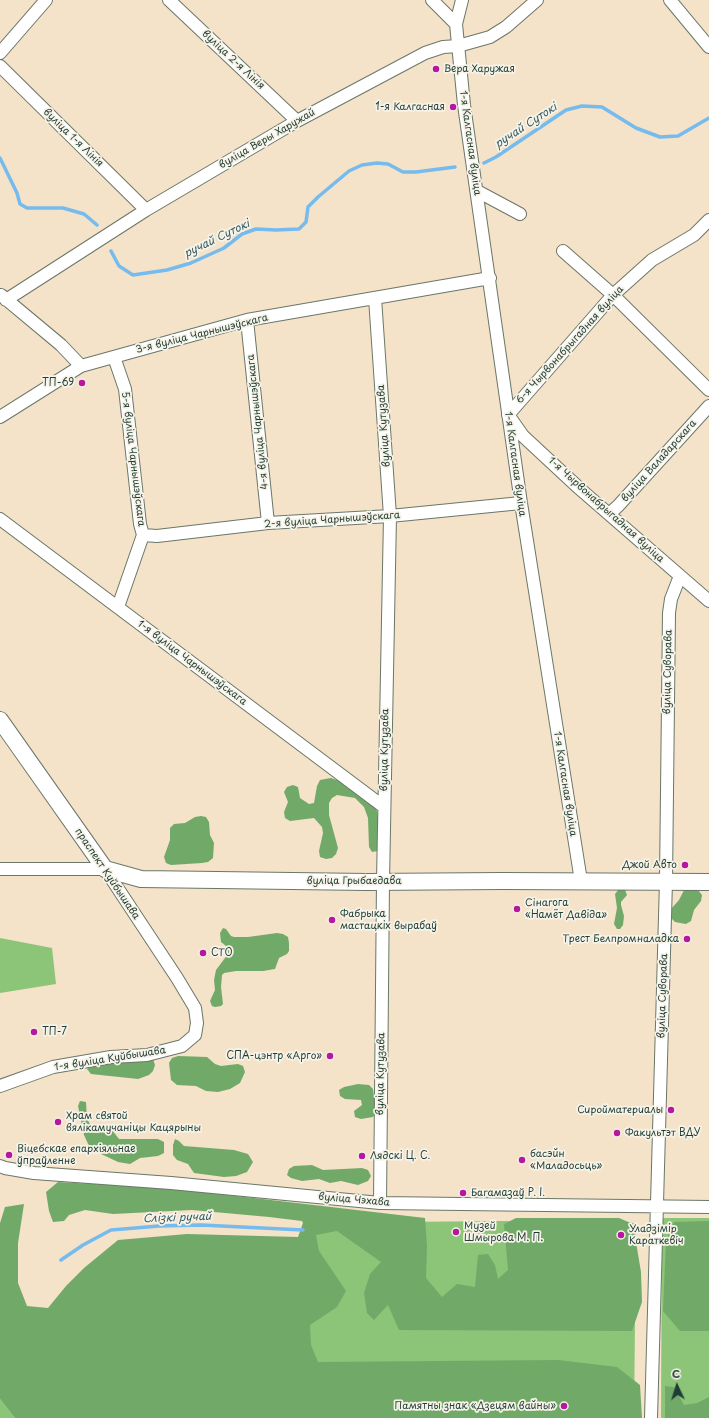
<!DOCTYPE html>
<html>
<head>
<meta charset="utf-8">
<style>
	body { margin:0 }
	#map { position:relative; width:709px; height:1418px; overflow:hidden; background:#f4e2c9; font-family:"Playpen Sans",sans-serif }
	canvas { display:block }
	.north { position:absolute; left:657px; top:1366px; width:40px; height:40px; -webkit-text-stroke:3px #f7f3e8; paint-order:stroke; rotate:356deg; font-size:11px; font-weight:700; line-height:16px; text-align:center; color:#1f3d34 }
	.north::after { content:''; display:block; margin:auto; width:14px; height:18px; background:#1f3d34; clip-path:polygon(50% 0,100% 100%,50% 72%,0 100%) }
</style>
</head>
<body>
<div id="map">
<canvas width="709" height="1418"></canvas>
<div class="north">С</div>
</div>
<script>
const ctx = document.querySelector('canvas').getContext('2d');
ctx.lineJoin = 'round';
function fillPath(path, color) { ctx.fillStyle = color; ctx.fill(path, 'evenodd'); }
const poly = rows => new Path2D(rows.map(r => 'M' + r).join(''));
function stroke(path, color, width, dash) { ctx.strokeStyle = color; ctx.lineWidth = width; ctx.lineCap = dash ? 'butt' : 'round'; ctx.setLineDash(dash || []); ctx.stroke(path); }
function label(font, color, halo, rows, align = 'center') {
  ctx.font = font + ' "Playpen Sans",sans-serif'; ctx.lineWidth = 3.5; ctx.setLineDash([]); ctx.textBaseline = 'middle'; ctx.strokeStyle = halo; ctx.fillStyle = color; for (const [text, x, y, turn = 0] of rows) {
    ctx.save(); ctx.translate(x, y); ctx.rotate((+turn || 0) * Math.PI / 180); ctx.textAlign = isNaN(turn) ? turn : align; if (halo) ctx.strokeText(text, 0, 0); ctx.fillText(text, 0, 0); ctx.restore();
  }
}
fillPath(poly([
	[0,938,52,948,56,984,0,993],
	[662,1218,709,1218,709,1418,661,1418],
	[504,1221,636,1223,634,1418,96,1418,301,1239,327,1230,393,1222],
	[0,1399,15,1418,0,1418]
]), '#8cc478');
fillPath(poly([
	[331,778,342,782,371,801,377,811,380,834,378,851,372,852,369,847,368,818,364,807,355,798,337,795,332,798,329,803,329,815,338,848,336,854,332,858,326,859,320,857,319,851,323,833,322,827,314,818,290,821,285,818,284,812,288,802,284,792,287,787,293,785,298,787,300,798,309,804,314,803,317,786,320,780],
	[201,816,206,817,209,822,210,835,214,843,213,858,208,862,202,863,171,865,166,863,164,857,170,840,170,828,174,824,185,823,195,817],
	[619,889,625,890,627,895,621,902,621,905,624,916,623,925,620,929,617,929,614,924,617,908,615,894],
	[684,890,698,890,702,895,701,901,694,910,691,921,686,924,675,922,671,918,671,909,679,900],
	[223,928,226,929,231,936,234,937,248,937,277,933,283,934,288,937,289,943,289,951,287,954,279,958,275,969,263,971,236,971,224,973,222,975,221,987,223,1004,221,1006,215,1007,212,1006,210,1001,215,990,214,980,216,970,228,954,226,946,221,942,220,933],
	[178,1056,207,1057,215,1064,221,1066,238,1064,243,1066,245,1072,240,1083,230,1089,218,1092,206,1091,196,1086,177,1085,171,1080,169,1063,172,1058],
	[153,1059,155,1065,153,1071,149,1075,138,1079,91,1074,87,1069,91,1064],
	[358,1084,369,1085,373,1089,376,1112,373,1117,361,1119,355,1117,354,1111,362,1105,361,1100,345,1099,340,1096,339,1090,344,1087],
	[80,1101,86,1102,87,1119,90,1124,112,1130,119,1139,158,1139,164,1142,164,1153,158,1156,140,1158,130,1164,118,1162,99,1153,89,1146,84,1135,78,1106],
	[175,1139,179,1141,184,1146,234,1150,248,1154,253,1162,247,1172,236,1176,224,1177,194,1173,188,1164,177,1160,173,1155,173,1145],
	[312,1165,323,1170,362,1168,368,1170,371,1176,368,1181,358,1185,341,1181,330,1183,319,1179,302,1181,291,1178,287,1175,289,1169,294,1166],
	[58,1182,168,1188,425,1218,427,1246,426,1278,442,1297,457,1284,475,1287,478,1255,488,1254,495,1265,498,1279,508,1270,504,1224,516,1218,619,1218,633,1224,641,1272,642,1302,632,1331,399,1330,388,1305,374,1320,367,1313,364,1293,370,1274,381,1262,337,1231,316,1235,319,1251,346,1291,337,1307,310,1325,311,1345,318,1362,558,1360,617,1367,640,1385,642,1418,15,1418,0,1399,0,1223,5,1207,24,1204,18,1243,18,1283,27,1306,48,1308,66,1286,84,1268,118,1240,187,1234,298,1237,303,1223,302,1221,269,1217,192,1210,113,1214,85,1210,69,1215,64,1221,53,1222,49,1211,46,1192],
	[709,1221,709,1331,680,1331,663,1311,666,1240,674,1222],
	[665,1386,674,1387,684,1405,697,1403,709,1397,709,1418,665,1418]
]), '#71aa68');
stroke(poly([
	[0,158,17,193,20,204,27,208,63,208,84,214,97,225],
	[484,163,496,157,566,110,582,106,602,107,636,128,660,137,678,136,709,118],
	[111,251,119,266,133,275,167,270,191,263,224,248,242,234,256,229,276,230,299,229,306,222,308,207,318,197,349,171,362,165,377,163,388,164,403,172,416,172,455,167],
	[61,1260,83,1245,111,1230,159,1226,201,1225,303,1230]
]), '#76bbed', 3.5);
const street = poly([
	[169,0,297,121],
	[432,0,456,24],
	[462,0,456,24,464,105,521,503,581,881],
	[670,0,709,47],
	[0,53,46,0],
	[0,66,146,210],
	[477,191,520,214],
	[563,251,613,295,709,390],
	[1,295,61,345,81,366],
	[375,298,390,516,383,881,380,1203],
	[6,300,146,210,297,121,425,53,443,47,458,46,490,37,506,27,537,0],
	[247,320,268,523],
	[114,357,125,389,140,524,143,535,118,607],
	[508,415,613,295,652,260,694,235,709,220],
	[509,416,523,436,580,489,709,601],
	[0,417,81,366,247,320,490,278],
	[609,514,618,506,709,406],
	[0,519,384,807],
	[143,535,157,536,268,523,390,516,521,503],
	[0,869,105,869,177,978,195,1008,197,1023,195,1035,182,1046,147,1055,111,1057,53,1067,0,1086],
	[0,1166,5,1168,34,1173,171,1183,380,1203,709,1207],
	[651,1418,666,881,669,613,671,599,680,576]
]);
const secondary = poly([
	[0,720,105,869,141,879,367,882,502,881,709,882]
]);
stroke(street, '#6a7768', 14);
stroke(secondary, '#6a7768', 18);
stroke(street, '#fff', 12);
stroke(secondary, '#fff', 16);
for (const [x, y, r, color] of [
	[436,69,4,"#b5179e"],
	[453,107,4,"#b5179e"],
	[82,383,4,"#b5179e"],
	[685,865,4,"#b5179e"],
	[517,909,4,"#b5179e"],
	[332,920,4,"#b5179e"],
	[687,939,4,"#b5179e"],
	[203,953,4,"#b5179e"],
	[34,1032,4,"#b5179e"],
	[330,1056,4,"#b5179e"],
	[671,1110,4,"#b5179e"],
	[58,1122,4,"#b5179e"],
	[617,1133,4,"#b5179e"],
	[9,1155,4,"#b5179e"],
	[362,1156,4,"#b5179e"],
	[522,1160,4,"#b5179e"],
	[463,1193,4,"#b5179e"],
	[456,1232,4,"#b5179e"],
	[621,1235,4,"#b5179e"],
	[564,1406,4,"#b5179e"]
]) { const dot = new Path2D(); dot.arc(x, y, r, 0, 2 * Math.PI); ctx.fillStyle = color; ctx.fill(dot); stroke(dot, '#f7f3e8', 1.5); }
label('10px', '#1f3d34', '#f7f3e8', [
	["вуліца 2-я Лінія",233,60,43],
	["вуліца 1-я Лінія",73,138,44],
	["вуліца Веры Харужай",267,139,-30],
	["1-я Калгасная вуліца",470,143,82],
	["3-я вуліца Чарнышэўскага",202,334,-14],
	["6-я Чырвонабрыгадная вуліца",570,345,-48],
	["4-я вуліца Чарнышэўскага",258,422,-96],
	["вуліца Кутузава",384,426,-94],
	["5-я вуліца Чарнышэўскага",133,459,83],
	["вуліца Валадарскага",659,461,-48],
	["1-я Калгасная вуліца",515,464,82],
	["1-я Чырвонабрыгадная вуліца",606,510,42],
	["2-я вуліца Чарнышэўскага",332,520,-4],
	["1-я вуліца Чарнышэўскага",192,663,37],
	["вуліца Суворава",668,672,-89],
	["вуліца Кутузава",385,750,-89],
	["1-я Калгасная вуліца",565,784,81],
	["праспект Куйбышава",107,874,56],
	["вуліца Грыбаедава",354,881],
	["вуліца Суворава",663,996,-88],
	["1-я вуліца Куйбышава",110,1059,-9],
	["вуліца Кутузава",381,1074,-89],
	["вуліца Чэхава",354,1200,5]
]);
label('10px', '#1f3d34', '#f7f3e8', [
	["Вера Харужая",444,69],
	["1-я Калгасная",445,107,"right"],
	["ТП-69",74,383,"right"],
	["Джой Авто",677,865,"right"],
	["Сінагога",525,903],
	["«Намёт Давіда»",525,915],
	["Фабрыка",340,914],
	["мастацкіх вырабаў",340,926],
	["Трест Белпромналадка",679,939,"right"],
	["СТО",211,953],
	["ТП-7",42,1032],
	["СПА-цэнтр «Арго»",322,1056,"right"],
	["Сиройматериалы",663,1110,"right"],
	["Храм святой",66,1116],
	["вялікамучаніцы Кацярыны",66,1128],
	["Факультэт ВДУ",625,1133],
	["Віцебскае епархіяльнае",17,1149],
	["ўпраўленне",17,1161],
	["басэйн",530,1154],
	["«Маладосьць»",530,1166],
	["Лядскі Ц. С.",370,1156],
	["Багамазаў Р. І.",471,1193],
	["Музей",464,1226],
	["Шмырова М. П.",464,1238],
	["Уладзімір",629,1229],
	["Караткевіч",629,1241],
	["Памятны знак «Дзецям вайны»",556,1406,"right"]
], 'left');
label('italic 11px', '#355c62', '#f7f3e8', [
	["ручай Сутокі",526,126,-33],
	["ручай Сутокі",217,239,-26],
	["Слізкі ручай",177,1218,-2]
]);
</script>
</body>
</html>
